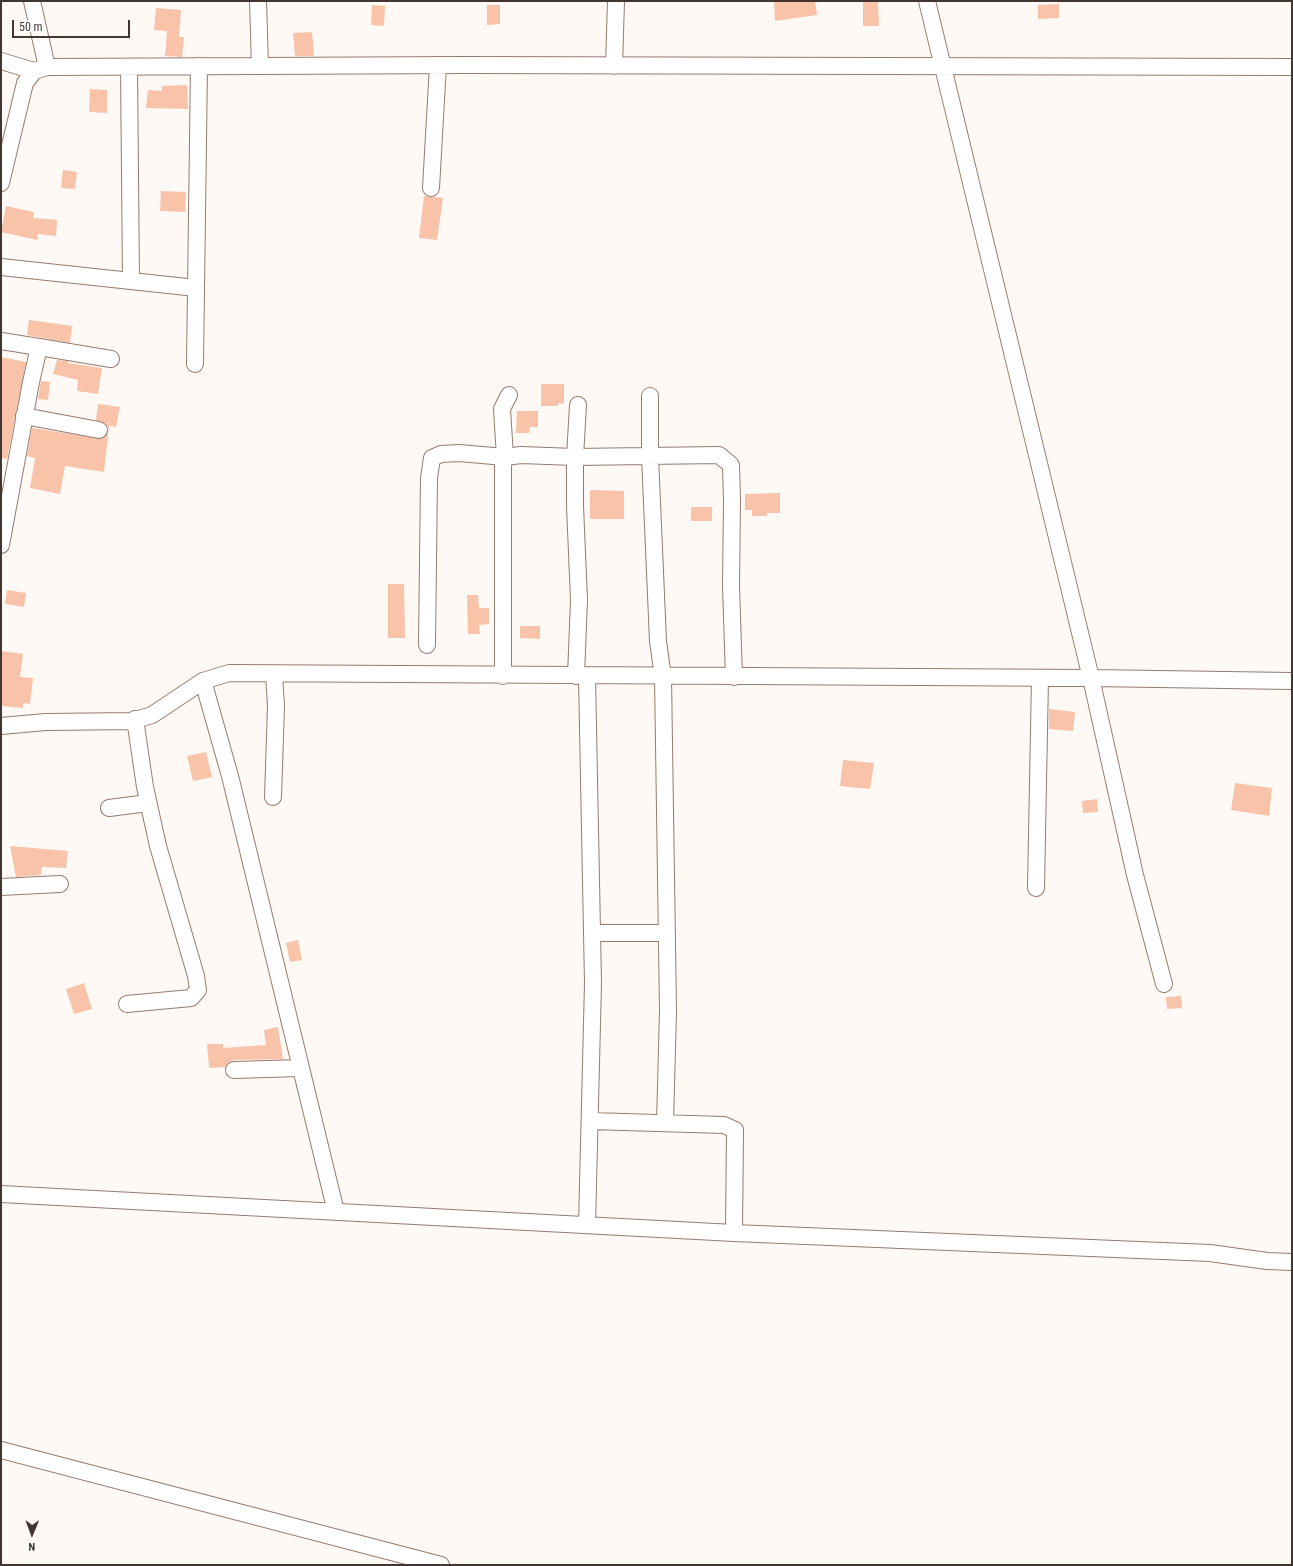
<!DOCTYPE html>
<html>
<head>
<meta charset="utf-8">
<style>
	body { margin:0 }
	#map { position:relative; width:1293px; height:1566px; overflow:hidden; background:#fff9f6; font-family:"Roboto Condensed",sans-serif }
	canvas { display:block }
	.frame { position:absolute; inset:0; border:2px solid #413631; pointer-events:none }
	.north { position:absolute; left:12px; top:1514px; width:40px; height:40px; -webkit-text-stroke:3px #fff; paint-order:stroke; rotate:181deg; font-size:11px; font-weight:700; line-height:16px; text-align:center; color:#413631 }
	.north::after { content:''; display:block; margin:auto; width:14px; height:18px; background:#413631; clip-path:polygon(50% 0,100% 100%,50% 72%,0 100%) }
	.scale { position:absolute; left:12px; top:20px; width:118px; height:18px; box-sizing:border-box; border:2px solid #413631; border-top:0; padding-left:5px; font-size:12px; line-height:14px; white-space:nowrap; color:#413631; -webkit-text-stroke:3px #fff; paint-order:stroke }
</style>
</head>
<body>
<div id="map">
<canvas width="1293" height="1566"></canvas>
<div class="frame"></div>
<div class="north">N</div>
<div class="scale">50 m</div>
</div>
<script>
const ctx = document.querySelector('canvas').getContext('2d');
ctx.lineJoin = 'round';
function fillPath(path, color) { ctx.fillStyle = color; ctx.fill(path, 'evenodd'); }
const poly = rows => new Path2D(rows.map(r => 'M' + r).join(''));
function stroke(path, color, width, dash) { ctx.strokeStyle = color; ctx.lineWidth = width; ctx.lineCap = dash ? 'butt' : 'round'; ctx.setLineDash(dash || []); ctx.stroke(path); }
fillPath(poly([
	[774,1,815,1,817,15,775,21],
	[863,1,878,1,879,26,863,26],
	[1059,4,1059,18,1038,19,1038,5],
	[372,5,385,6,384,26,371,25],
	[487,5,500,5,500,24,487,25],
	[156,8,181,10,179,37,184,37,182,57,165,56,167,31,154,30],
	[312,32,314,56,295,56,293,33],
	[187,85,188,109,146,108,148,90,162,91,162,86],
	[90,89,107,90,107,113,89,112],
	[63,170,77,172,75,189,61,188],
	[161,191,186,192,185,212,160,211],
	[424,196,443,198,437,240,419,238],
	[6,206,34,212,33,218,57,220,56,236,38,234,37,240,1,232],
	[29,320,72,326,70,343,27,335],
	[1,357,26,362,7,459,1,458],
	[57,360,68,361,68,363,102,368,98,394,77,391,78,380,53,374],
	[41,381,50,382,48,400,38,399],
	[541,384,564,384,564,404,558,403,558,406,541,406],
	[98,404,120,407,116,427,109,426,104,472,65,466,60,494,30,488,35,458,27,456,32,428,103,439,108,432,108,427,105,423,96,420],
	[517,411,538,411,538,427,530,427,529,433,516,433],
	[590,490,624,491,624,519,590,519],
	[780,493,780,513,767,513,767,516,752,516,752,510,745,510,745,494],
	[691,507,712,507,712,521,691,521],
	[388,584,404,584,405,638,388,638],
	[7,590,26,593,24,607,5,604],
	[467,595,478,595,479,608,489,608,489,624,479,625,480,634,468,634],
	[520,626,540,626,540,639,520,638],
	[1,651,23,654,20,677,33,678,30,704,23,703,23,708,1,706],
	[1049,709,1075,712,1073,731,1049,729],
	[206,752,212,777,193,781,187,756],
	[843,760,874,763,870,789,840,786],
	[1235,783,1272,788,1269,816,1231,810],
	[1097,799,1098,812,1083,813,1082,801],
	[10,846,68,851,66,868,42,867,41,875,16,877],
	[298,940,302,960,290,962,286,943],
	[84,983,92,1009,74,1014,66,989],
	[1181,996,1182,1008,1167,1009,1166,997],
	[278,1027,283,1059,234,1060,229,1062,225,1067,209,1068,207,1044,223,1044,223,1048,266,1045,264,1030]
]), '#f8c3a8');
const minor = poly([
	[32,1,47,67],
	[258,1,260,66],
	[927,1,1091,678,1135,875,1164,984],
	[1,61,34,71],
	[614,66,616,1],
	[129,67,131,281],
	[1,183,25,83,34,71,47,67,465,65,1292,67],
	[431,188,438,65],
	[1,267,196,288],
	[1,341,39,347,31,382,1,545],
	[39,347,111,359],
	[195,364,199,66],
	[650,396,650,456,658,641,663,677,668,1011,665,1123],
	[24,416,99,430],
	[427,645,429,478,432,458,441,454,459,453,505,457,502,409,509,395],
	[503,676,503,465,505,457,521,455,575,457,578,405],
	[576,676,579,600,575,506,575,457,719,455,731,465,732,500,731,586,734,677],
	[587,676,593,983,587,1225],
	[203,681,230,776,336,1212],
	[1,726,46,722,132,721,152,715,203,681,229,673,1091,678,1292,681],
	[273,797,276,706,274,674],
	[109,808,148,803],
	[1,887,60,884],
	[1036,888,1040,678],
	[592,933,667,933],
	[127,1004,191,998,198,990,196,976,158,846,145,787,135,719],
	[234,1070,300,1068],
	[590,1121,724,1125,735,1130,734,1233],
	[1,1194,734,1233,1210,1253,1267,1261,1292,1262],
	[1,1450,441,1565]
]);
stroke(minor, '#947b6f', 18);
stroke(minor, '#fff', 16);
</script>
</body>
</html>
